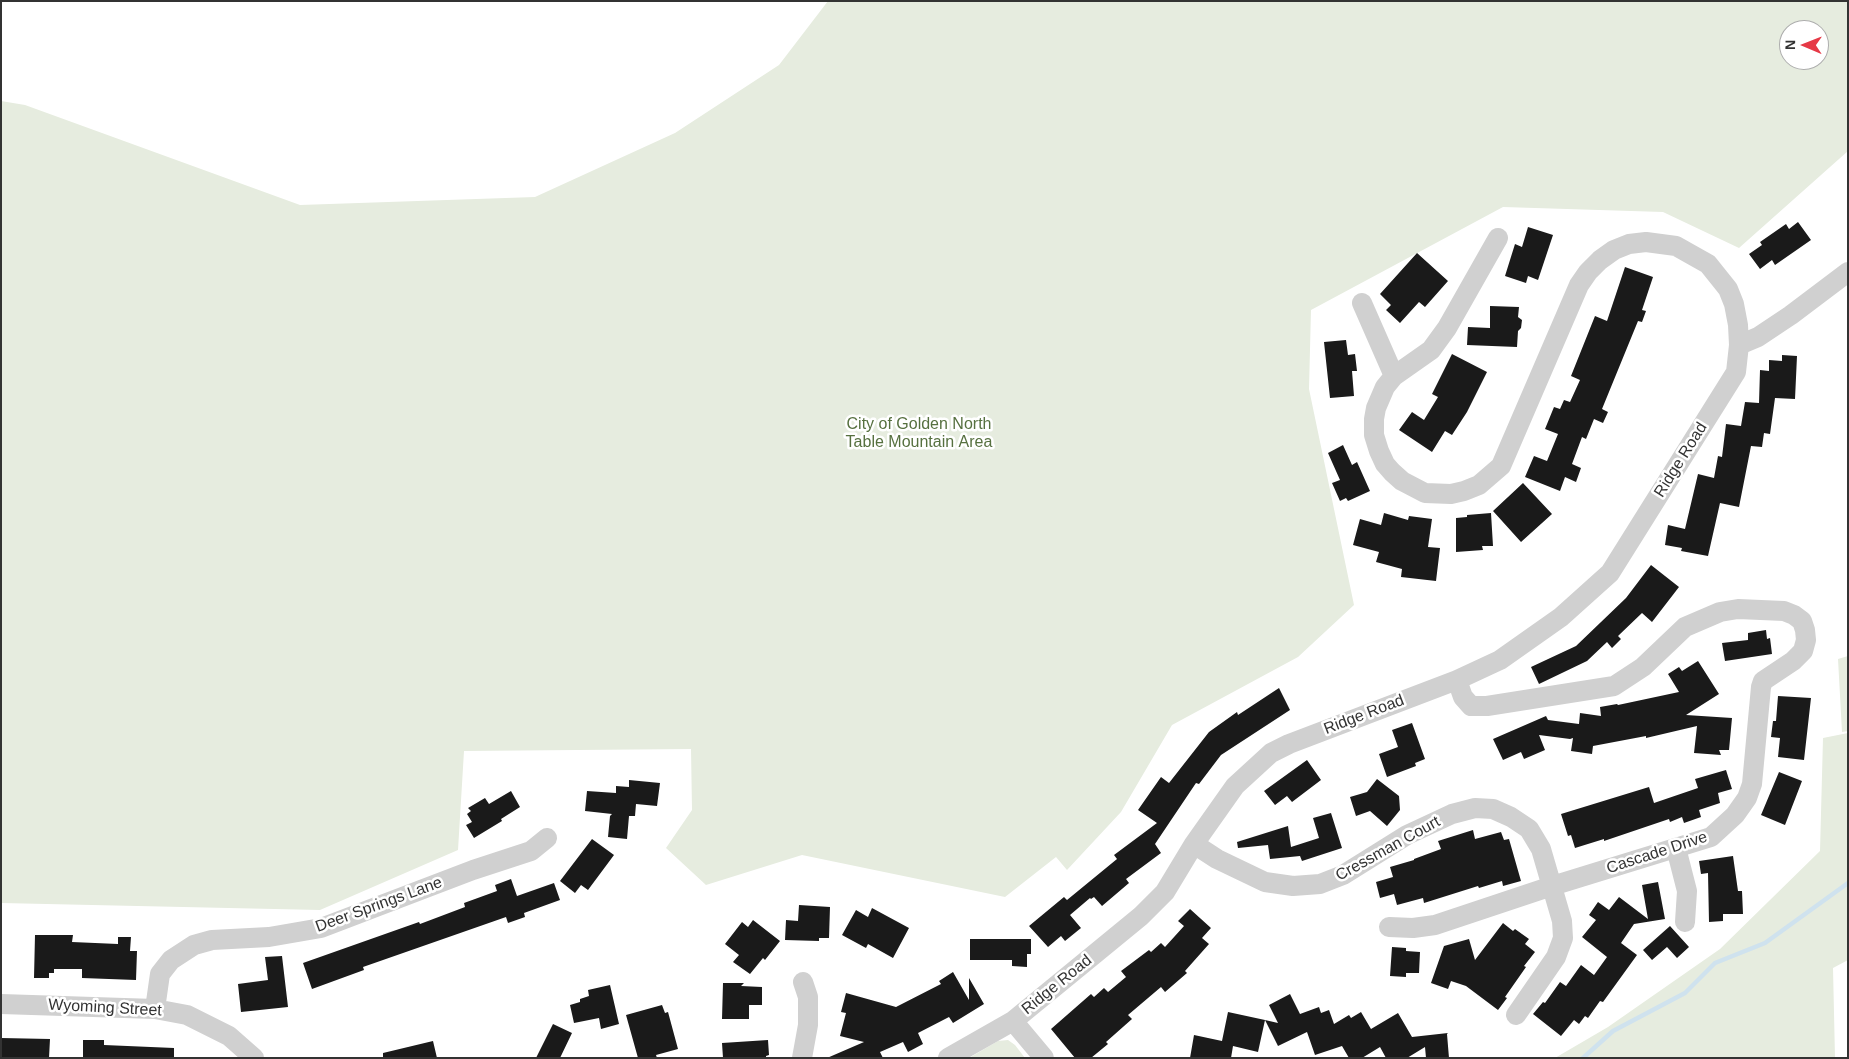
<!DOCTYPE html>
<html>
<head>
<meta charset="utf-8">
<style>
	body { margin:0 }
	#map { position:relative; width:1849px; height:1059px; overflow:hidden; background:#fff; font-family:Helvetica,sans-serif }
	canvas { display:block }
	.frame { position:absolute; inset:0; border:2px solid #333; pointer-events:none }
	.north { position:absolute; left:1779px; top:20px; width:50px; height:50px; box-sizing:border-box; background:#fff; border:1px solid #adadad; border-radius:50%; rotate:271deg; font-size:14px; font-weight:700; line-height:20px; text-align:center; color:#333 }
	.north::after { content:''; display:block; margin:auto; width:18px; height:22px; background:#e63946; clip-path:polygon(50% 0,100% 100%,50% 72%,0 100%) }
</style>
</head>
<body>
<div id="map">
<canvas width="1849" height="1059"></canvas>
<div class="frame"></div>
<div class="north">N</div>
</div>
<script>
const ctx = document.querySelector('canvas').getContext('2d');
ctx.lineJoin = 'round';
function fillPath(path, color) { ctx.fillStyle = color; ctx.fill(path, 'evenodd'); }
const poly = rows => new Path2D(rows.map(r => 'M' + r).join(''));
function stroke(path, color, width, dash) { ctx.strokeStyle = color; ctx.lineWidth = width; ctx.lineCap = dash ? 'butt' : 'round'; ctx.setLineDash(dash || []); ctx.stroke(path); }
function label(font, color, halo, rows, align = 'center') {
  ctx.font = font + ' Helvetica,sans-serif'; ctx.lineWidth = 5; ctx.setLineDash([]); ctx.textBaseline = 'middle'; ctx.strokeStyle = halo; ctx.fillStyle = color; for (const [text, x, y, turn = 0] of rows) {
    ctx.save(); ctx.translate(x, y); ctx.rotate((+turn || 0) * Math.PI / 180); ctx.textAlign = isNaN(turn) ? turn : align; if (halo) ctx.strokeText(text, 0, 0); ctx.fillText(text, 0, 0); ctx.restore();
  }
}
fillPath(poly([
	[828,1,1848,1,1848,151,1739,248,1663,212,1503,207,1311,310,1309,389,1354,605,1298,657,1172,725,1121,812,1067,870,1056,857,1005,897,802,855,706,885,666,848,692,810,691,749,464,751,458,850,320,910,1,903,1,101,25,105,300,205,535,197,675,133,779,65],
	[1789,30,1819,30,1819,60,1789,60],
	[1848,656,1848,731,1842,732,1838,659],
	[1848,733,1848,960,1833,968,1835,1058,1555,1058,1608,1027,1720,949,1820,851,1823,738],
	[1008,1040,1015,1045,1025,1058,969,1058,998,1041]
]), '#e6ecdf');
stroke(poly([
	[1583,1058,1613,1031,1685,993,1715,963,1765,943,1848,883]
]), '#cfe2ee', 4.5);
fillPath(poly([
	[1798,222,1811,240,1775,265,1772,260,1760,269,1749,254,1762,245,1760,242,1786,224,1789,229],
	[1528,227,1553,235,1538,280,1528,276,1526,283,1505,276,1515,244,1522,247],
	[1417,253,1448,281,1425,307,1419,302,1400,323,1386,310,1391,305,1380,294],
	[1625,267,1653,277,1642,310,1646,311,1642,322,1638,321,1602,409,1608,412,1603,423,1594,419,1586,439,1582,437,1572,464,1581,468,1576,482,1565,477,1560,491,1525,477,1534,456,1547,461,1558,434,1545,429,1554,407,1560,409,1564,400,1570,402,1580,380,1571,376,1595,316,1607,321],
	[1490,306,1519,307,1518,317,1522,320,1521,328,1518,331,1517,347,1467,345,1468,327,1490,328],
	[1346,340,1348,355,1355,354,1357,371,1352,371,1354,396,1330,398,1324,342],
	[1452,354,1487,372,1467,412,1452,435,1445,431,1432,452,1399,430,1412,412,1424,420,1438,397,1432,394],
	[1782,355,1797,356,1795,399,1775,398,1770,434,1764,433,1762,447,1751,446,1739,507,1720,503,1708,556,1681,551,1682,548,1665,545,1668,525,1685,529,1698,474,1714,478,1718,456,1722,457,1726,424,1741,426,1745,402,1759,403,1760,370,1769,371,1769,360,1782,361],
	[1343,445,1352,465,1357,462,1370,491,1348,501,1346,498,1340,501,1332,483,1340,480,1328,453],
	[1523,483,1552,514,1521,542,1493,511],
	[1384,513,1408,520,1409,516,1432,519,1428,547,1440,548,1436,581,1401,577,1402,569,1376,562,1379,552,1353,545,1360,519,1381,525],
	[1491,513,1493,546,1482,546,1483,550,1456,552,1456,518,1467,517,1467,515],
	[1651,565,1679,587,1652,622,1642,613,1618,636,1621,639,1612,648,1607,642,1587,661,1539,684,1531,667,1576,646,1626,598],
	[1766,630,1767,639,1770,638,1772,654,1725,661,1722,643,1748,640,1748,633],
	[1698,661,1719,694,1686,715,1732,718,1729,750,1719,750,1721,755,1694,753,1697,726,1646,738,1646,736,1593,746,1592,754,1571,751,1573,738,1570,739,1539,735,1545,750,1524,759,1521,752,1503,760,1493,739,1546,716,1548,720,1579,724,1580,713,1601,716,1600,707,1617,704,1618,705,1679,692,1668,674,1679,667,1682,671],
	[1279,688,1290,710,1221,755,1199,784,1196,783,1155,844,1161,853,1126,879,1129,883,1102,906,1094,897,1091,899,1090,898,1070,915,1081,928,1065,941,1061,936,1048,947,1029,926,1064,897,1067,900,1117,859,1114,855,1157,823,1138,810,1161,777,1169,783,1209,732,1237,712,1238,715],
	[1778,696,1811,698,1804,760,1778,757,1780,738,1771,737,1773,721,1776,721],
	[1412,723,1425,759,1415,763,1416,766,1387,777,1379,754,1398,747,1392,730],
	[1307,760,1321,780,1292,802,1287,796,1275,805,1264,791],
	[1726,770,1732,789,1718,793,1720,803,1699,810,1701,817,1684,823,1682,817,1670,822,1669,819,1604,841,1604,839,1575,848,1571,835,1568,836,1561,814,1649,787,1654,803,1698,788,1695,779],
	[1779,772,1802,781,1785,825,1761,815],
	[1377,779,1399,796,1400,810,1387,826,1370,811,1356,816,1350,797,1367,792],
	[629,780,660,783,657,806,636,804,635,816,629,816,627,839,608,837,610,816,612,814,585,811,587,791,616,793,616,786,629,787],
	[511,791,520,807,501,819,502,821,474,838,466,825,472,822,467,814,471,811,468,808,485,798,489,804],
	[1331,813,1342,848,1302,861,1300,856,1270,859,1268,845,1238,848,1237,842,1288,826,1291,847,1319,838,1313,818],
	[1473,830,1475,839,1501,832,1504,840,1509,839,1521,881,1503,886,1502,881,1479,888,1478,886,1424,903,1423,898,1397,905,1394,894,1380,898,1376,882,1393,877,1390,867,1414,860,1414,859,1441,849,1438,841],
	[592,839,614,855,588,890,581,885,575,893,560,881],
	[1733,856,1738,891,1742,891,1743,914,1723,914,1723,921,1709,922,1708,873,1701,874,1699,861],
	[511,879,517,896,554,883,560,900,524,913,525,917,508,923,506,917,363,967,364,970,312,989,303,963,419,922,420,924,465,907,464,903,497,891,495,885],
	[1658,882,1665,919,1634,924,1621,943,1637,955,1603,1002,1600,1001,1588,1018,1585,1016,1579,1024,1574,1020,1561,1036,1533,1014,1543,1002,1545,1003,1560,982,1566,986,1581,965,1594,975,1607,957,1582,937,1596,920,1589,915,1598,902,1609,910,1619,897,1648,919,1642,885],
	[799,905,830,907,829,938,819,938,819,941,785,940,786,920,798,921],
	[872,908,909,928,893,958,868,944,866,948,842,935,856,910,868,917],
	[1190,909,1211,928,1202,938,1209,944,1185,971,1187,973,1165,992,1161,987,1128,1015,1132,1019,1106,1042,1108,1044,1091,1058,1075,1058,1051,1029,1091,994,1094,997,1104,988,1108,992,1126,977,1121,971,1149,950,1151,952,1161,943,1165,947,1184,926,1178,921],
	[753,920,780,941,765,960,763,958,750,974,733,962,739,955,725,944,742,922,748,927],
	[1503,923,1513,931,1515,929,1529,939,1525,944,1535,952,1524,966,1526,967,1505,997,1507,998,1498,1010,1466,986,1451,981,1448,989,1431,983,1444,946,1469,939,1475,960],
	[1670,926,1689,947,1677,958,1667,947,1652,960,1643,950],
	[35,935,73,935,72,942,118,944,118,937,131,937,130,951,137,951,136,980,82,978,82,969,54,969,54,973,49,973,49,978,34,978],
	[970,939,1031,939,1031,954,1027,954,1027,967,1012,966,1012,960,970,960],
	[1392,947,1406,948,1406,951,1420,952,1419,973,1406,973,1406,977,1390,976],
	[282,956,288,1007,241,1012,238,984,268,980,265,957],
	[953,972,969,1000,969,978,984,1004,953,1023,949,1017,918,1033,923,1044,908,1052,903,1042,880,1052,883,1058,827,1058,864,1042,840,1036,846,1013,841,1012,846,993,896,1007,941,984,939,981],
	[723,983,744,983,741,986,762,987,762,1005,749,1005,749,1019,722,1019],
	[610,985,619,1024,601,1029,599,1018,574,1023,570,1005,580,1002,580,999,589,996,588,990],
	[1290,994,1300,1014,1319,1007,1321,1013,1329,1010,1334,1024,1349,1015,1351,1018,1361,1012,1371,1029,1398,1013,1412,1037,1448,1033,1447,1034,1449,1058,1426,1058,1425,1047,1407,1058,1386,1058,1380,1047,1362,1058,1349,1058,1342,1046,1315,1055,1307,1032,1278,1046,1265,1020,1278,1023,1269,1005],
	[662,1005,665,1013,668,1012,678,1049,656,1055,657,1058,638,1058,626,1015],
	[1228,1012,1265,1020,1258,1052,1233,1046,1231,1058,1190,1058,1194,1035,1222,1041],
	[553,1024,572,1033,560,1058,536,1058],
	[1,1038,50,1039,49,1058,1,1058],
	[83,1040,104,1040,104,1045,174,1048,174,1058,83,1058],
	[768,1040,769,1055,766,1056,766,1058,723,1058,722,1043],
	[433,1041,437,1058,383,1058,383,1053]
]), '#1a1a1a');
stroke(poly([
	[1739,345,1758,337,1791,315,1848,272],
	[1394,376,1431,350,1447,328,1498,238],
	[1194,844,1217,859,1265,882,1293,886,1320,884,1343,875,1407,835,1452,814,1475,808,1493,809,1511,817,1529,829,1541,849,1562,921,1563,938,1556,957,1516,1015],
	[1676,848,1687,891,1685,922],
	[1389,927,1413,928,1435,925,1552,886,1711,837,1735,815,1747,798,1752,784,1761,687,1763,681,1793,661,1803,651,1806,640,1805,630,1802,621,1794,615,1784,611,1738,609,1720,612,1685,627,1643,667,1614,686,1487,706,1471,706,1463,697,1457,680],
	[1,1004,155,1009,187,1015,229,1036,254,1058],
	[155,1009,160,974,171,960,194,945,212,940,269,937,321,928,473,870,531,851,547,838],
	[1013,1021,1044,1058],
	[802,1058,808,1025,808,997,803,982],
	[948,1058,1013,1021,1141,916,1165,892,1194,844,1235,786,1271,753,1289,744,1457,680,1500,660,1561,617,1610,573,1736,372,1739,345,1738,325,1734,304,1728,289,1708,264,1676,246,1646,242,1629,244,1614,250,1600,260,1588,272,1579,285,1501,466,1479,485,1464,491,1451,494,1425,493,1402,481,1392,472,1385,464,1379,451,1374,435,1374,419,1376,408,1385,387,1394,376,1362,303]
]), '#d0d0d0', 20);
label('16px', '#56703f', '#fff', [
	["City of Golden North",919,425],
	["Table Mountain Area",919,443]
]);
label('16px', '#333', '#fff', [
	["Ridge Road",1681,460,-58],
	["Ridge Road",1364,715,-21],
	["Cressman Court",1388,849,-29],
	["Cascade Drive",1657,853,-18],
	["Deer Springs Lane",379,905,-20],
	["Ridge Road",1057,985,-39],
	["Wyoming Street",105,1008,3]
]);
</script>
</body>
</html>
